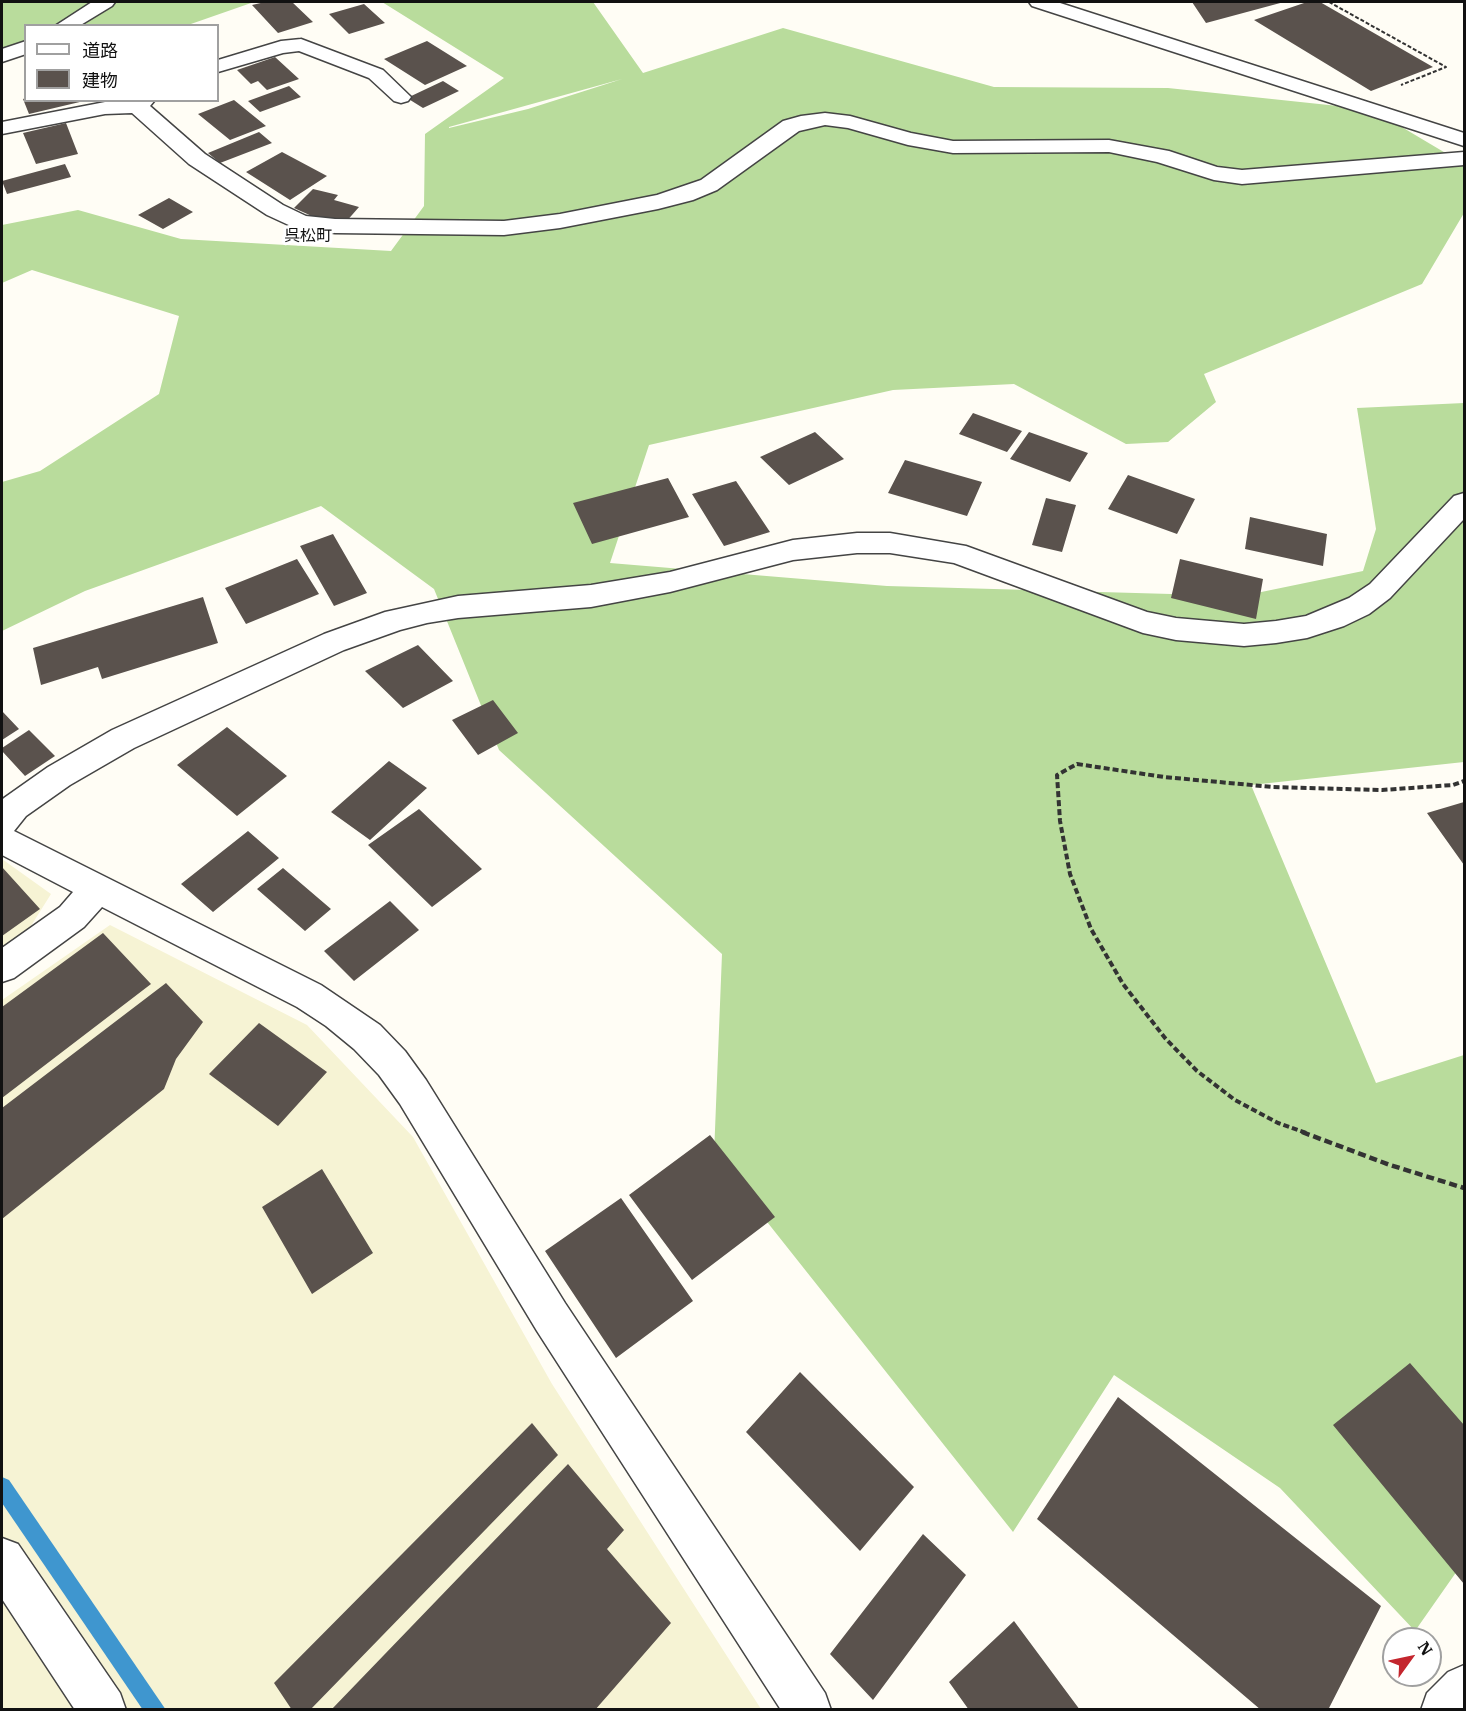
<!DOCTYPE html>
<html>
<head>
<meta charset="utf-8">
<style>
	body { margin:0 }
	#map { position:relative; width:1466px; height:1711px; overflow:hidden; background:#fffdf5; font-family:"IBM Plex Serif","Noto Sans JP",serif }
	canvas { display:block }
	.frame { position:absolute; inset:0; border:3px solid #111; pointer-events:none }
	.legend { position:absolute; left:24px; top:24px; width:195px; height:78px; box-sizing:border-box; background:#fff; border:2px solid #a0a0a0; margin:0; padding:8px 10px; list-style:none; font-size:18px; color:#111 }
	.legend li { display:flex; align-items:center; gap:12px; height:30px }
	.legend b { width:30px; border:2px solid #a0a0a0 }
	.north { position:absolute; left:1382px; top:1627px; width:60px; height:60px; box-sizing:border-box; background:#fff; border:2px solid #a0a0a0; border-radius:50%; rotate:57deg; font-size:16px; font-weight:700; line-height:24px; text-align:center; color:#111 }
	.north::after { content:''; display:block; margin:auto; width:21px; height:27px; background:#c4262e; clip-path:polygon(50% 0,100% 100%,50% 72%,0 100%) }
</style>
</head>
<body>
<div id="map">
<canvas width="1466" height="1711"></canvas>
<div class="frame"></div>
<ul class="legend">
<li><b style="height:8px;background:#fff"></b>道路</li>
<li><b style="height:16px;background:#5a524d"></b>建物</li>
</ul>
<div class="north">N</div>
</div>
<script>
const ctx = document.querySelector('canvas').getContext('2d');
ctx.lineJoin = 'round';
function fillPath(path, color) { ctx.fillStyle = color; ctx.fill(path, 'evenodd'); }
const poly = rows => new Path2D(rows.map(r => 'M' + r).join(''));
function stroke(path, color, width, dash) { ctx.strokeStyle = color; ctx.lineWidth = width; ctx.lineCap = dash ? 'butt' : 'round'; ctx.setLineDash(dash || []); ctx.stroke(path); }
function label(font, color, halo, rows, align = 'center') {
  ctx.font = font + ' "IBM Plex Serif","Noto Sans JP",serif'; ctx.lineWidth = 6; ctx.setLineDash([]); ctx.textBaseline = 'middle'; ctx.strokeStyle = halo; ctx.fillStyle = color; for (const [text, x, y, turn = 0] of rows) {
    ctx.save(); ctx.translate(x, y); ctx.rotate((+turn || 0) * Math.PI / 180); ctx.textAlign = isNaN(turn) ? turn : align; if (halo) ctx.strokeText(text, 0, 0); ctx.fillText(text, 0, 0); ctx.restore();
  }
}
fillPath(poly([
	[2,859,51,894,29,929,2,948],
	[110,925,307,1025,413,1137,552,1384,761,1709,2,1709,2,1000]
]), '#f6f3d4');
fillPath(poly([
	[2,2,254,2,188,25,26,26,25,54,2,57],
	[382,2,593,2,643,73,783,28,994,87,1168,88,1338,106,1395,123,1464,164,1464,213,1422,284,1204,374,1216,402,1168,442,1126,444,1014,384,893,390,649,445,610,563,887,586,1242,596,1363,571,1376,529,1357,408,1464,403,1464,762,1251,785,1376,1083,1464,1055,1464,1561,1415,1631,1280,1488,1114,1375,1013,1532,714,1155,722,954,499,750,434,589,321,506,85,591,2,631,2,482,40,471,159,394,179,316,32,270,2,283,2,225,78,210,181,239,391,251,424,206,425,134,504,78],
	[622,79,528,109,449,128,449,127]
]), '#b9dc9c');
fillPath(poly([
	[2,1477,9,1480,166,1710,143,1710,2,1503,2,1477]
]), '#3f96cf');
fillPath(poly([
	[265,2,292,2,313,22,278,33,252,5],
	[1192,2,1284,2,1206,23],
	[1307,2,1320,2,1433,67,1371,91,1254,20],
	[364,4,385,23,349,34,329,14],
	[427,41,467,66,425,85,384,59],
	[275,57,299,79,267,90,258,81,251,84,237,70],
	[443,81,459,91,423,108,407,98],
	[289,86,301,97,260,112,248,101],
	[26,98,26,100,84,101,29,114,23,99],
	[234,100,266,126,230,140,198,114],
	[66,123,78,154,36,164,23,133],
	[259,132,272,143,220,163,208,153],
	[282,152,327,176,290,200,246,172],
	[65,164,71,177,7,194,2,181],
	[313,189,338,195,334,200,359,207,345,223,314,217,294,208],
	[169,198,193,212,163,229,138,215],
	[973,413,1022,431,1007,452,959,434],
	[815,432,844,459,789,485,760,457],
	[1029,432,1088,453,1070,482,1010,459],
	[905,460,982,482,967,516,888,493],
	[1128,475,1195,499,1177,534,1108,509],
	[668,478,689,517,592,544,573,503],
	[736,481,770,532,724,546,692,494],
	[1046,498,1076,505,1062,552,1032,545],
	[1250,517,1327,534,1323,566,1245,549],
	[333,534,367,593,334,606,300,546],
	[297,559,319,594,246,624,225,588],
	[1180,559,1263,579,1256,619,1171,598],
	[203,597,218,643,102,679,98,667,41,685,33,648],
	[418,645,453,681,403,708,365,671],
	[493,700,518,733,478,755,452,720],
	[2,711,19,729,2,740],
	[227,727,287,776,237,816,177,765],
	[29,730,55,756,25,776,2,751,2,748],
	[389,761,427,788,370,840,331,812],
	[1464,802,1464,865,1427,813],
	[419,809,482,869,432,907,368,845],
	[248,831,279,858,213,912,181,884],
	[2,867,40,909,2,936],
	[283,868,331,909,305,931,257,889],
	[390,901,419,930,354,981,324,951],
	[103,933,151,984,2,1098,2,1007],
	[166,983,203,1022,176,1059,164,1089,2,1219,2,1108],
	[259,1023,327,1072,278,1126,209,1074],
	[710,1135,775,1217,692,1280,629,1195],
	[322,1169,373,1253,312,1294,262,1207],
	[621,1198,693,1301,616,1358,545,1251],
	[1410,1363,1464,1425,1464,1584,1333,1425],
	[800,1372,914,1487,860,1551,746,1432],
	[1118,1397,1381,1606,1328,1710,1261,1710,1037,1519],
	[532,1423,558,1455,310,1710,292,1710,274,1683],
	[568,1464,624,1530,607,1549,671,1623,595,1710,331,1710],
	[923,1534,966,1575,873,1700,830,1654],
	[1014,1621,1080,1710,969,1710,949,1682]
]), '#5a524d');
const minor = poly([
	[92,2,115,2,112,6,79,26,55,26,92,2],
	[1029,2,1057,2,1464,133,1464,146,1032,6,1029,2],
	[301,39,383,70,411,97,408,101,401,103,394,101,369,78,299,51,283,53,218,72,218,60,281,41,301,39],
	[26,41,26,54,2,62,2,49,26,41],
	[155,100,150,106,205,154,283,205,306,216,335,219,504,221,560,214,657,195,701,180,783,121,801,116,825,113,850,116,911,133,953,141,1109,140,1169,151,1217,167,1242,170,1464,152,1464,165,1242,184,1214,180,1157,162,1109,152,953,153,908,145,848,128,825,125,799,131,717,190,693,200,658,209,560,228,504,235,335,233,293,227,267,215,189,164,132,113,105,114,2,134,2,122,105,102,155,100],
	[1464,493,1464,519,1390,598,1369,614,1344,626,1307,638,1276,643,1244,646,1176,640,1143,633,954,563,890,553,857,553,793,560,670,592,591,607,458,618,427,623,400,630,344,650,134,748,70,785,26,816,14,831,321,985,380,1025,405,1051,426,1080,565,1303,825,1693,831,1710,781,1710,537,1331,400,1104,379,1075,354,1049,326,1026,297,1007,102,907,84,927,14,978,2,982,2,948,60,907,73,892,2,855,2,800,4,798,48,767,112,730,324,634,385,612,458,596,591,585,670,572,793,540,857,533,890,533,966,546,1147,612,1176,618,1244,624,1276,621,1306,616,1349,598,1370,584,1454,496,1464,493],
	[2,1538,18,1544,120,1693,126,1710,75,1710,2,1599,2,1538],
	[1464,1665,1464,1710,1421,1710,1427,1693,1448,1672,1464,1665]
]);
stroke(minor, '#444', 3);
stroke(poly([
	[1329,2,1446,67,1401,85]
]), '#333', 2, [4, 2]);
stroke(poly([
	[1306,1133,1278,1123,1235,1100,1197,1071,1165,1038,1123,984,1091,929,1070,874,1060,821,1057,775,1077,764,1164,777,1273,787,1382,790,1453,785,1464,781]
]), '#333', 4, [6, 3]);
stroke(poly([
	[1302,1132,1390,1165,1464,1188]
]), '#333', 4.5, [8, 4]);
fillPath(minor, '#fff');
label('16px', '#111', '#fff', [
	["呉松町",308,236]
]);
</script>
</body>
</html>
